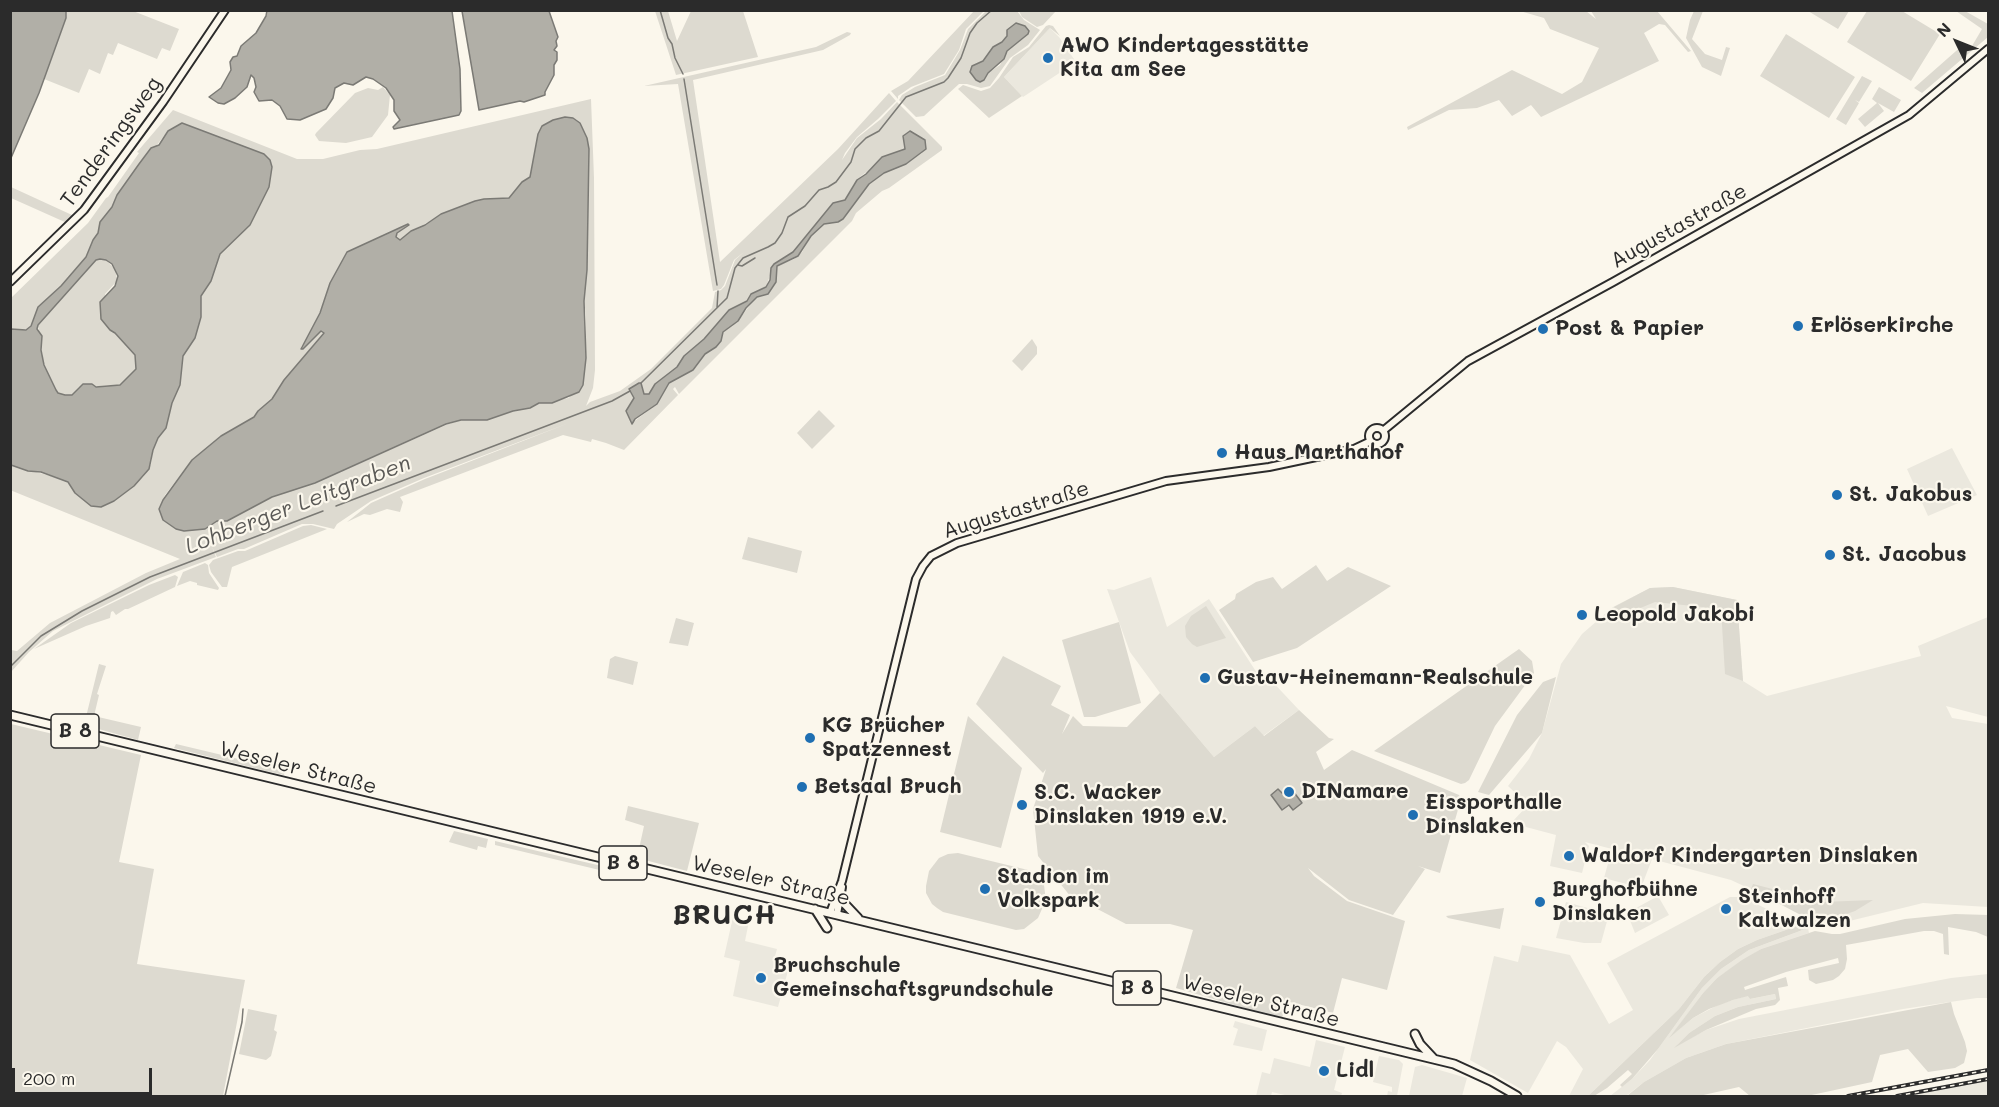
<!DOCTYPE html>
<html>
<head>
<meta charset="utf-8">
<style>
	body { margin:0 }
	#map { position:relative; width:1999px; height:1107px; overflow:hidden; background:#fbf7ec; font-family:Mali,sans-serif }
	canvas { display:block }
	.frame { position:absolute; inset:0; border:12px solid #2b2b2b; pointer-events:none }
	.north { position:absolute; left:1927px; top:12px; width:60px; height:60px; -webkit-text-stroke:4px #fbf7ec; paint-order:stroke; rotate:313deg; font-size:16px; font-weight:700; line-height:24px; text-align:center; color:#2b2b2b }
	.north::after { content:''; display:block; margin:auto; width:21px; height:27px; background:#2b2b2b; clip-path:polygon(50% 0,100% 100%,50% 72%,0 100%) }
	.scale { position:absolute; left:12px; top:1068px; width:140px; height:27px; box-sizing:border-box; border:3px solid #2b2b2b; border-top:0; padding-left:8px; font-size:18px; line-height:21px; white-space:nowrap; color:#2b2b2b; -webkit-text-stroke:4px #fbf7ec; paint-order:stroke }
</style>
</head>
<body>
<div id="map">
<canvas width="1999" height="1107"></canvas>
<div class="frame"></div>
<div class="north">N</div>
<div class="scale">200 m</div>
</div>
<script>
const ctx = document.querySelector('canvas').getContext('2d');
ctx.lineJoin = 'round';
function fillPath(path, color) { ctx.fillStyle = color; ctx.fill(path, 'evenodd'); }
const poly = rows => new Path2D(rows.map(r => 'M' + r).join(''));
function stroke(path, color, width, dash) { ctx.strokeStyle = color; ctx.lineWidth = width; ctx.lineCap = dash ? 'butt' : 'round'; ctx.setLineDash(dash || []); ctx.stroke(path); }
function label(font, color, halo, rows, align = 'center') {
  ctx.font = font + ' Mali,sans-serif'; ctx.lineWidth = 4.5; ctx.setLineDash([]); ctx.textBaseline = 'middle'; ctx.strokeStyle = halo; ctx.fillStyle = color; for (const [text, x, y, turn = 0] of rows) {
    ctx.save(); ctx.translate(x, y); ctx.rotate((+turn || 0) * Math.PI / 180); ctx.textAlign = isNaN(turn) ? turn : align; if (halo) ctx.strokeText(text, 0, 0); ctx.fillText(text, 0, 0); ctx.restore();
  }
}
fillPath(poly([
	[1050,28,1059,37,1078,65,1067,68,1023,97,1004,77],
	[1952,448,1977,495,1928,516,1907,469],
	[1151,577,1167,627,1209,599,1255,670,1261,678,1264,676,1268,677,1299,710,1263,736,1255,726,1214,757,1160,693,1130,652,1107,589,1114,590],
	[1673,587,1737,600,1743,681,1767,696,1921,656,1918,646,1988,617,1988,717,1946,706,1952,718,1988,724,1988,907,1923,903,1829,926,1731,880,1652,859,1641,888,1604,878,1612,849,1585,842,1589,846,1582,873,1550,866,1556,835,1511,823,1528,805,1508,786,1529,759,1542,733,1561,664,1582,634,1613,607,1650,588],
	[1658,896,1669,915,1635,933,1627,913],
	[1730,897,1742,897,1800,925,1757,940,1738,949,1720,962,1704,977,1679,1009,1588,1096,1569,1096,1583,1069,1566,1047,1557,1041,1528,1093,1470,1060,1494,956,1518,962,1522,945,1570,955,1609,1024,1633,1010,1607,963],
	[1566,902,1609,914,1601,943,1584,943,1556,938],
	[733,917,749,921,745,941,777,949,775,956,791,960,778,1007,733,996,740,961,724,957],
	[1808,928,1809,933,1761,949,1717,978,1703,993,1672,1035,1693,1018,1720,1004,1749,995,1750,999,1775,994,1776,999,1738,1007,1715,1016,1689,1033,1677,1045,1706,1030,1739,1019,1951,978,1988,974,1988,998,1977,998,1903,1009,1726,1044,1686,1058,1644,1082,1626,1096,1610,1096,1632,1079,1650,1060,1702,988,1721,969,1749,950],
	[1235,1021,1267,1030,1262,1051,1233,1045,1238,1029,1233,1027],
	[1316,1040,1345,1047,1334,1090,1342,1093,1341,1096,1289,1096,1272,1092,1271,1096,1256,1096,1262,1072,1270,1074,1274,1058,1310,1067],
	[1379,1056,1399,1060,1403,1064,1397,1096,1387,1096,1388,1091,1392,1092,1392,1087,1373,1082],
	[1422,1065,1467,1078,1462,1096,1409,1096,1415,1067],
	[1988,1078,1988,1096,1889,1096,1983,1079]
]), '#ebe8de');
fillPath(poly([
	[66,11,133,11,179,29,170,51,162,48,157,59,118,43,113,55,108,53,100,74,89,69,79,93,44,79,66,18],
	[655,11,668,11,677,41,691,11,743,11,758,57,676,75],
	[974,11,984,11,966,29,959,50,944,74,911,87,898,96,898,99,891,91,908,81],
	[986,11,1017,11,1024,20,1040,30,1028,45,1010,58,990,86,981,88,967,84,959,84,924,116,916,117,899,100,902,95,915,87,945,75,960,50,968,29],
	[1019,24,1025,26,1025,37,1007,51,1000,65,988,73,984,80,983,61,993,47,1002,42,1007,36,1007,30],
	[1019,11,1056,11,1043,25,1037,27,1022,17],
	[1520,11,1586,11,1596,19,1591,11,1657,11,1691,51,1688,52,1665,25,1659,24,1644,33,1659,61,1541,117,1531,105,1512,116,1499,100,1477,108,1449,110,1408,130,1407,127,1512,70,1562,94,1582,82,1599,48,1550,29,1544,18],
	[1694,11,1703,11,1692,39,1705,54,1722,60,1726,47,1730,48,1721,76,1702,67,1686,38,1690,20],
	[1808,11,1849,11,1838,29],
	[1867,11,1902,11,1940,34,1911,81,1847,42],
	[1956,11,1965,11,1988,24,1988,37,1922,93,1914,88,1964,44,1972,46,1982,29],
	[1049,25,1053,26,1060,36,1050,28,1004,77,1022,96,989,118,958,89,963,85,981,91,990,88,999,78,1013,57,1029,47,1046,26],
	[847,32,851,33,850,35,823,50,693,80,720,262,838,149,889,93,896,101,878,119,857,137,845,153,842,160,857,138,881,119,897,102,942,147,942,150,889,188,882,191,856,213,852,221,679,394,675,387,673,389,678,395,624,450,606,443,592,439,591,442,563,435,400,497,403,502,400,512,387,509,370,515,364,514,347,522,371,503,425,479,569,423,424,478,371,501,337,524,334,529,313,524,302,524,244,549,238,549,217,557,212,547,216,557,157,579,53,631,29,652,11,672,11,650,17,651,50,623,146,573,180,559,10,490,11,465,65,480,74,489,114,501,143,477,151,464,153,450,158,438,166,428,172,403,180,385,183,356,195,338,201,317,201,296,211,281,220,254,250,225,269,187,272,167,264,154,182,123,168,131,117,195,112,207,100,222,98,233,93,240,86,257,61,286,38,307,34,320,28,329,11,329,11,298,88,223,106,198,108,197,139,153,137,152,173,110,297,159,323,159,360,150,377,149,591,99,594,178,595,370,593,388,586,406,590,402,620,391,651,369,712,308,715,292,721,290,725,286,735,260,744,252,734,260,724,285,721,289,713,291,678,84,644,86,816,47],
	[573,118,577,120,587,138,588,212,587,270,584,301,586,315,585,369,569,398,561,399,552,403,539,403,530,408,513,411,487,420,461,420,446,425,315,483,272,497,222,522,159,509,165,495,192,460,221,436,254,417,258,411,272,399,284,380,324,332,321,330,303,349,301,347,307,339,320,313,330,283,347,252,408,224,397,233,396,238,399,240,411,231,454,209,475,201,484,199,509,198,522,182,530,177,538,134],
	[903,138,922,153,906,164,884,173,869,184,843,219,838,222,824,224,811,236,802,252,794,259,777,266,776,282,753,301,738,321,723,332,716,347,705,354,696,367,669,383,657,404,632,423,626,412,634,397,630,392,641,384,644,394,649,394,655,384,677,367,684,356,704,339,729,310,747,301,751,294,766,287,774,264,793,252,833,203,845,200,854,184,861,176,893,153,899,152,906,149],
	[1786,34,1855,77,1829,118,1760,76],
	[1862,76,1872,81,1859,102,1855,100,1859,103,1846,125,1836,119],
	[383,87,390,95,388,115,372,137,346,143,319,141,315,135,316,133,355,93,368,88,378,90],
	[1879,87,1901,100,1894,112,1878,103,1884,111,1865,127,1858,119,1877,103,1872,99],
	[11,187,72,215,73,218,67,223,11,198],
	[100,259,106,260,116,270,117,281,105,294,115,333,135,355,136,369,120,385,79,387,72,395,65,395,58,393,55,390,44,365,38,325,96,260],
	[1032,339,1037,347,1037,354,1022,371,1012,361],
	[819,410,835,426,812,449,797,433],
	[311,525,327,529,232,567,227,587,222,587,211,572,209,565,213,560,238,551,245,551,303,526],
	[748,537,802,551,797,573,742,559],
	[205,563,208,565,209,573,219,588,218,590,197,585,197,583,190,581,177,586,183,572],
	[1316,565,1327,581,1348,567,1391,586,1297,648,1253,662,1219,610,1235,599,1236,594,1256,582,1273,577,1282,589],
	[175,575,178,577,175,587,128,609,125,609,116,615,113,611,111,612,110,618,86,626,34,649,71,623,149,585],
	[1673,587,1737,600,1743,681,1725,674,1721,609,1655,602,1621,616,1614,607,1650,588],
	[1206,606,1226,638,1197,647,1192,644,1186,637,1185,626,1191,616],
	[676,618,694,623,688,646,669,643],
	[1119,622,1141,703,1095,717,1084,717,1062,640],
	[1519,649,1532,661,1534,673,1495,726,1469,780,1465,783,1461,784,1374,751],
	[615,656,638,662,633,685,607,678,610,659],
	[1003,656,1061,686,1051,705,1070,715,1062,734,1073,716,1083,726,1127,727,1160,693,1214,757,1255,726,1264,736,1299,710,1329,738,1334,739,1316,752,1324,770,1352,750,1459,795,1461,799,1440,873,1418,866,1425,869,1393,915,1349,900,1308,868,1314,876,1347,901,1405,921,1387,990,1342,978,1333,1013,1286,1001,1282,1019,1176,988,1193,930,1170,924,1126,924,1084,902,1079,907,1038,856,1033,809,1046,769,1043,773,976,704],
	[99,664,106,666,97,694,99,695,94,716,141,727,138,740,84,725],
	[1556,677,1542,733,1489,795,1478,792,1517,715,1543,682],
	[968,716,1022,768,1001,848,940,832],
	[11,724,141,755,119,862,154,869,137,964,245,980,223,1096,11,1096],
	[176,744,285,770,284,775,266,771,174,748],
	[628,806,699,823,687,871,637,858,644,826,625,820],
	[454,831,488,839,486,848,478,846,477,850,449,842],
	[495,841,623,871,623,873,634,876,633,878,495,845],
	[958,853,1028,870,1035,874,1044,885,1045,893,1045,902,1038,918,1024,929,1016,930,943,912,937,908,932,904,926,893,926,886,929,871,939,858,948,854],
	[1753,884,1823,902,1873,900,1855,911,1818,924,1751,889],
	[1504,908,1500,929,1448,918,1446,916],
	[1955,914,1988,915,1988,937,1976,932,1948,927,1949,955,1944,954,1943,934,1934,931,1924,931,1846,945,1847,959,1845,969,1839,976,1833,980,1816,984,1809,980,1808,970,1839,963,1838,958,1786,972,1744,987,1745,990,1786,977,1788,986,1778,988,1780,1000,1775,1005,1756,1009,1706,1030,1674,1048,1689,1033,1715,1016,1738,1007,1776,999,1775,994,1750,999,1748,996,1733,1000,1709,1009,1693,1018,1669,1038,1703,993,1717,978,1742,960,1761,949,1815,931,1832,934,1840,934,1905,919],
	[1800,925,1808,928,1749,950,1721,969,1702,988,1658,1049,1632,1079,1622,1087,1620,1085,1632,1074,1628,1070,1607,1088,1594,1096,1588,1096,1679,1009,1704,977,1720,962,1738,949,1757,940],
	[1951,1002,1954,1014,1965,1042,1967,1051,1964,1063,1955,1068,1928,1072,1908,1049,1880,1055,1872,1082,1807,1096,1750,1096,1739,1087,1699,1096,1628,1095,1644,1082,1686,1058,1726,1044],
	[248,1009,277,1015,274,1030,277,1032,271,1056,266,1060,239,1054]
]), '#dddad0');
const water = poly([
	[11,10,66,11,66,18,39,93,11,158,11,10],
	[267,10,452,11,460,69,461,111,459,115,394,129,393,127,400,120,394,111,394,100,386,88,373,79,366,77,353,85,344,83,335,88,333,98,326,109,300,120,287,119,280,106,272,100,259,101,254,92,256,87,254,78,251,75,247,87,235,98,224,104,218,103,209,97,221,88,231,70,230,62,233,57,237,56,241,46,256,33,266,16,267,10],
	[462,11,549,11,558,37,556,41,557,46,554,50,557,52,557,60,554,65,554,75,545,92,545,95,524,102,520,101,479,110,462,11],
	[1016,23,1025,26,1029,31,1028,34,1007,51,1004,59,988,73,984,80,980,82,976,80,970,72,972,66,983,61,993,47,1002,42,1007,36,1007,30,1016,23],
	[565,117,573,118,580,123,587,138,589,149,587,270,584,301,586,358,583,385,579,392,552,403,539,403,530,408,513,411,487,420,461,420,446,424,315,483,272,497,227,521,217,521,205,529,184,531,176,529,163,520,159,509,163,500,192,460,221,436,254,417,258,411,272,399,284,380,324,333,321,331,303,349,301,349,320,313,330,283,347,252,408,224,409,225,397,233,396,237,400,240,411,231,425,225,441,214,475,201,484,199,509,198,522,182,530,177,538,134,542,126,553,120,565,117],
	[182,123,264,154,270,160,272,167,269,187,250,225,220,254,211,281,201,296,201,317,195,338,183,356,180,385,172,403,166,428,158,438,153,450,149,469,134,486,114,501,101,507,91,506,75,493,68,482,41,472,28,471,11,465,11,329,26,330,31,326,38,307,61,286,86,257,93,240,98,233,100,222,112,207,117,195,139,164,151,148,159,145,168,131,182,123],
	[100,259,106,260,112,264,118,276,115,286,100,302,101,319,110,330,115,333,135,355,136,369,120,385,96,387,92,384,83,384,72,395,65,395,58,393,56,390,44,365,41,350,42,336,37,329,38,325,96,260,100,259],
	[910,131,925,140,926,149,906,164,884,173,869,184,843,219,838,222,824,224,811,236,798,256,777,266,776,282,768,294,757,297,746,308,738,321,723,332,721,341,716,347,705,354,693,370,669,383,657,404,635,419,632,424,626,411,634,398,629,389,639,383,641,383,644,394,649,394,655,384,677,367,684,356,704,339,729,310,747,301,751,294,766,287,770,280,771,268,774,264,793,252,833,203,845,200,857,180,866,174,882,157,905,149,903,136,910,131],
	[1290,787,1302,803,1293,810,1289,805,1282,810,1271,795,1278,789,1282,793,1290,787]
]);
fillPath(water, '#b1afa7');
stroke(water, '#7b7a75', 1.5);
stroke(poly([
	[660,10,668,38,672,44,675,58,683,74],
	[684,79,717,285],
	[738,265,742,266,755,258],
	[717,308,718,291],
	[641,383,727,298,735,268,743,258,768,247,775,243,782,233,788,217,805,206,819,190,828,187,836,182,851,162,855,149,866,138,879,131,906,97,944,82,948,78,961,58,970,33,977,23,992,10],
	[336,506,612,401,630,391],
	[10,667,41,636,82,611,150,577,323,511],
	[225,1096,242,1022,243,1009]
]), '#7b7a75', 1.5);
const secondary = poly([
	[10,282,84,210,163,102,225,10],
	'1369 436a8 8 0 1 1 16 0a8 8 0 1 1-16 0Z',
	[1384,430,1468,361,1613,282,1909,115,1988,49],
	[830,913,842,881,916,579,923,566,931,556,957,543,1166,481,1269,467,1354,449,1371,441],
	[837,914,842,887]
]);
const primary = poly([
	[10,715,1454,1064,1491,1081,1517,1096],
	[841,900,858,918],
	[815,909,827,928],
	[1415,1034,1420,1044,1434,1059]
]);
stroke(secondary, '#2b2b2b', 10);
stroke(primary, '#2b2b2b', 11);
stroke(secondary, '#fbf7ec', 6);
stroke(primary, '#fbf7ec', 7);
const rail = poly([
	[1848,1096,1988,1070],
	[1897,1096,1988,1079]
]);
stroke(rail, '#2b2b2b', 4);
stroke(rail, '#fbf7ec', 1.5, [4.5]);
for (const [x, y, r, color] of [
	[1048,58,6,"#1f6fb2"],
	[1798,326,6,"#1f6fb2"],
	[1543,329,6,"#1f6fb2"],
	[1222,453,6,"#1f6fb2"],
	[1837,495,6,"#1f6fb2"],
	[1830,555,6,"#1f6fb2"],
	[1582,615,6,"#1f6fb2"],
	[1205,678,6,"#1f6fb2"],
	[810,738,6,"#1f6fb2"],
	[802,787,6,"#1f6fb2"],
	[1289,792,6,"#1f6fb2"],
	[1022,805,6,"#1f6fb2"],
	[1413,815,6,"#1f6fb2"],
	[1569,856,6,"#1f6fb2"],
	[985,889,6,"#1f6fb2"],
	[1540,902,6,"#1f6fb2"],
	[1726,909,6,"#1f6fb2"],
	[761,978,6,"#1f6fb2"],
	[1324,1071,6,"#1f6fb2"]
]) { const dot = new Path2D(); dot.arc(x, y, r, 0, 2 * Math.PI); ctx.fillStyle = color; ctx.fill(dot); stroke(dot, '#fbf7ec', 2); }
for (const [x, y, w] of [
	[75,731,48],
	[623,863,48],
	[1137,988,48]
]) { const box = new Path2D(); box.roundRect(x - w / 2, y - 17, w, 34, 4.5); ctx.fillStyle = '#fbf7ec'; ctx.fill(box); stroke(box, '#2b2b2b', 1.5); }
label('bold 20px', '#2b2b2b', null, [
	["B 8",75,731],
	["B 8",623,863],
	["B 8",1137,988]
]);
label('bold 21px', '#2b2b2b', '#fbf7ec', [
	["AWO Kindertagesstätte",1060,46],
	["Kita am See",1060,70],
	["Erlöserkirche",1810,326],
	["Post & Papier",1555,329],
	["Haus Marthahof",1234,453],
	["St. Jakobus",1849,495],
	["St. Jacobus",1842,555],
	["Leopold Jakobi",1594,615],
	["Gustav-Heinemann-Realschule",1217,678],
	["KG Brücher",822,726],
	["Spatzennest",822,750],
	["Betsaal Bruch",814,787],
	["DINamare",1301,792],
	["S.C. Wacker",1034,793],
	["Dinslaken 1919 e.V.",1034,817],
	["Eissporthalle",1425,803],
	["Dinslaken",1425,827],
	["Waldorf Kindergarten Dinslaken",1581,856],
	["Stadion im",997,877],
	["Volkspark",997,901],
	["Burghofbühne",1552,890],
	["Dinslaken",1552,914],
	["Steinhoff",1738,897],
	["Kaltwalzen",1738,921],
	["Bruchschule",773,966],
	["Gemeinschaftsgrundschule",773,990],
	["Lidl",1336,1071]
], 'left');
label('21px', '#2b2b2b', '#fbf7ec', [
	["Tenderingsweg",111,142,-54],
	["Augustastraße",1679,226,-29],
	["Augustastraße",1016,510,-17],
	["Weseler Straße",298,768,14],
	["Weseler Straße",771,881,13],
	["Weseler Straße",1261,1001,14]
]);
label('italic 22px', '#5a5956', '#fbf7ec', [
	["Lohberger Leitgraben",298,505,-21]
]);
ctx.letterSpacing = '1.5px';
label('bold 27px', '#2b2b2b', '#fbf7ec', [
	["BRUCH",725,916]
]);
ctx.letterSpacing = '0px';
</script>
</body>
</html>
